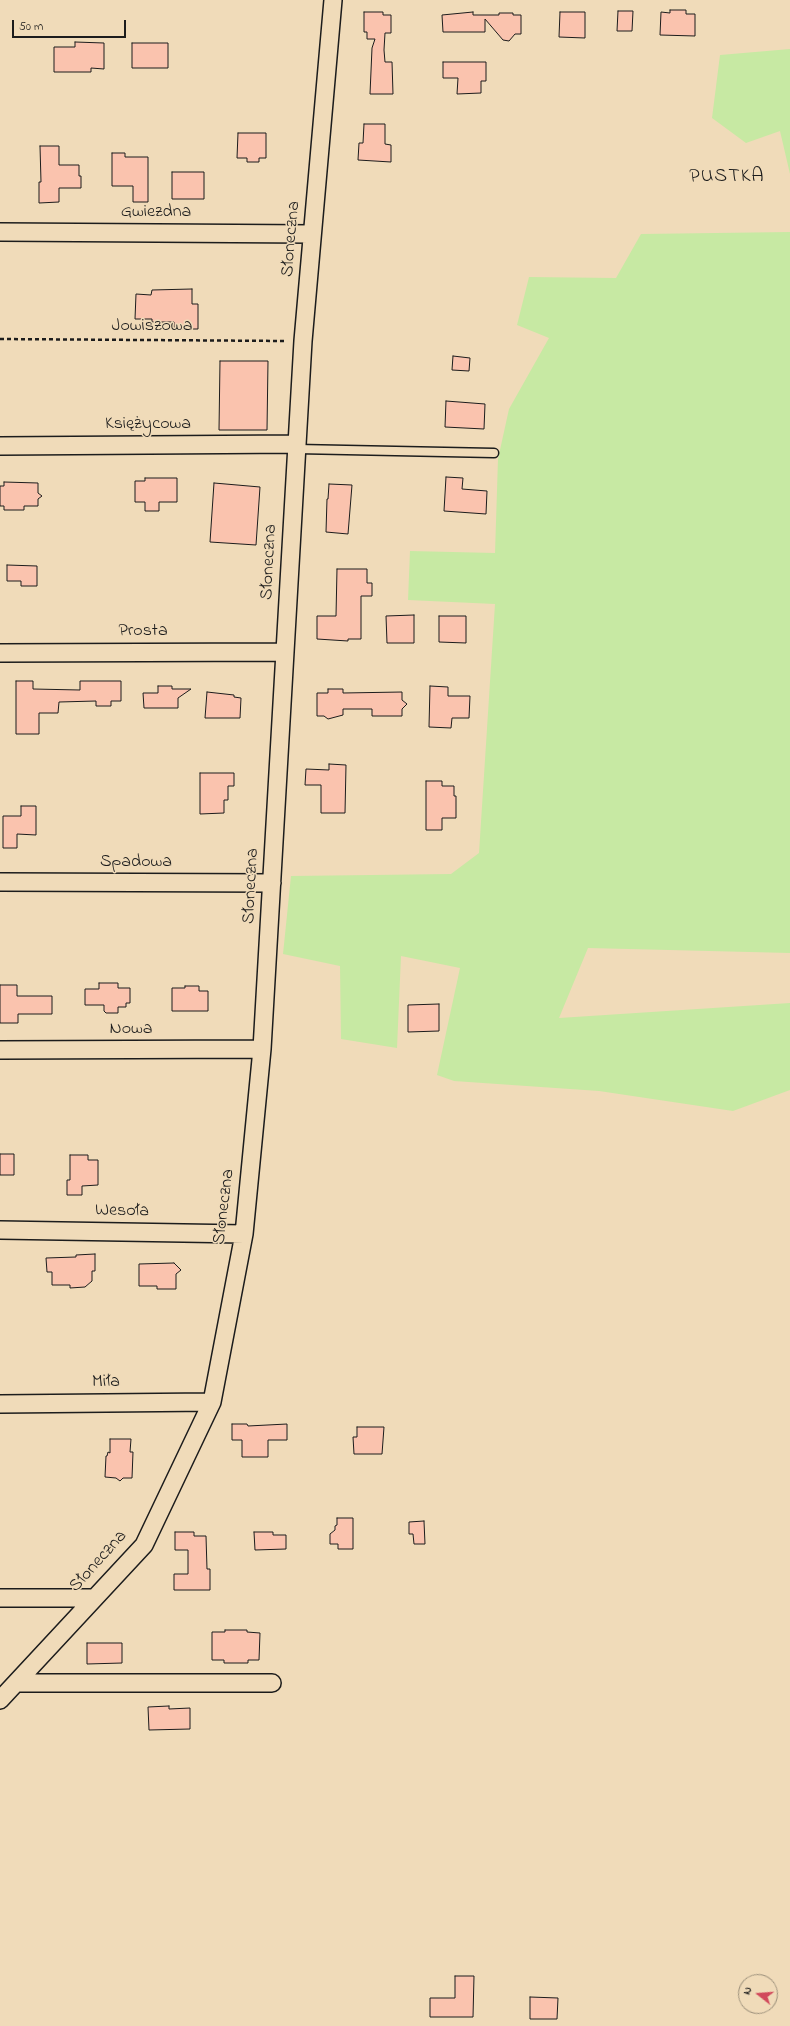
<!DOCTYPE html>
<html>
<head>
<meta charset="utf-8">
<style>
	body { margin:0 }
	#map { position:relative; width:790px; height:2026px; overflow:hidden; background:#f0dbb9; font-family:"Indie Flower",sans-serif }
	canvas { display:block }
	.north { position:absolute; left:738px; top:1974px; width:40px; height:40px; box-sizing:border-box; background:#f0dbb9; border:1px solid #9b8f7a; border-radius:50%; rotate:287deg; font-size:11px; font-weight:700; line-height:16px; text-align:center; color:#1c1c1c }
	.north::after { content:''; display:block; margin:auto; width:14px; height:18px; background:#d1495b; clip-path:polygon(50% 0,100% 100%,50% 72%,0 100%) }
	.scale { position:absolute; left:12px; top:20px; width:114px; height:18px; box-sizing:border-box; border:2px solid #1c1c1c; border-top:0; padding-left:5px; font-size:12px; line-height:14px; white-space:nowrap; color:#1c1c1c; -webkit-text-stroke:3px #f0dbb9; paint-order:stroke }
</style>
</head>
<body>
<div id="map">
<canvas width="790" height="2026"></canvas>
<div class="north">N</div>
<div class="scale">50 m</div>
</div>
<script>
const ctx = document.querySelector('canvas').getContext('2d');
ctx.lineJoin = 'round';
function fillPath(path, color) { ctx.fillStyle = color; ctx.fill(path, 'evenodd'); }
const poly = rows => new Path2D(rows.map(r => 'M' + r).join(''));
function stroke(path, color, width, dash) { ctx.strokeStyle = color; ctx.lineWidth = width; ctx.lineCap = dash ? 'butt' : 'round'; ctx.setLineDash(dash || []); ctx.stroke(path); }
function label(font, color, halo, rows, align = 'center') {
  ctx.font = font + ' "Indie Flower",sans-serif'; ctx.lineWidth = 3; ctx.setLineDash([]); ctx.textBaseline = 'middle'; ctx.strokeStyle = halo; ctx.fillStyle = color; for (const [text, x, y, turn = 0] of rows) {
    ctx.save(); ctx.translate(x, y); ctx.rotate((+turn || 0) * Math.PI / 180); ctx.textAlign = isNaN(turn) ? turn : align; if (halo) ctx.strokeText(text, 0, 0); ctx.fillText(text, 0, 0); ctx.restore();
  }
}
fillPath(poly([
	[790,49,790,174,780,131,746,143,712,118,720,55],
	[790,232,790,953,588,948,559,1018,790,1003,790,1090,733,1111,599,1091,454,1081,437,1075,460,968,401,956,397,1048,341,1039,340,966,283,954,291,876,451,874,479,853,495,604,408,600,410,551,495,553,498,459,509,409,549,338,517,325,529,277,616,278,641,234]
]), '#c7e9a3');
const building = poly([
	[670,10,686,10,686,14,695,14,695,36,660,35,661,12,670,13,670,10],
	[618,11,633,11,632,31,617,31,618,11],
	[364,12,383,12,383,15,391,15,391,33,385,33,384,50,385,62,392,62,393,94,370,94,372,48,375,39,367,39,367,32,364,32,364,12],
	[473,12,473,15,499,15,499,13,513,13,513,15,521,15,521,34,515,34,509,41,503,40,485,19,485,32,443,32,442,15,473,12],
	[560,12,585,12,585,38,559,37,560,12],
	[75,42,104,43,104,69,91,68,91,72,54,72,54,47,75,47,75,42],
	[132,43,168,43,168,68,132,68,132,43],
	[443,62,486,62,486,81,481,81,481,93,457,94,458,78,443,78,443,62],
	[364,124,385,124,385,144,391,145,391,162,358,160,359,143,363,143,364,124],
	[238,133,266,133,266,158,259,158,259,162,247,162,247,158,237,158,238,133],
	[40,146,59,146,59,165,79,165,79,176,81,176,81,188,59,188,59,202,39,203,39,182,41,182,40,146],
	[112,153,125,153,125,157,148,157,148,202,133,202,133,186,112,186,112,153],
	[172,172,204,172,204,199,172,199,172,172],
	[192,289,192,304,198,304,198,329,174,329,174,322,152,322,152,319,135,319,136,294,151,295,152,290,192,289],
	[453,356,470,358,469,371,452,370,453,356],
	[220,361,268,361,267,430,219,430,220,361],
	[446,401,485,404,484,429,445,427,446,401],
	[446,477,463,478,462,489,487,491,486,514,444,511,446,477],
	[145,478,177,478,177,502,159,502,159,511,145,511,145,502,135,502,135,481,145,481,145,478],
	[4,482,38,483,38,493,42,496,38,499,38,506,24,506,24,510,4,510,4,506,0,506,0,486,4,486,4,482],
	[214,483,260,487,256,545,210,542,214,483],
	[329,484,352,485,348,534,326,532,327,499,328,499,329,484],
	[7,565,37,566,37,586,21,586,21,581,7,581,7,565],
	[337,569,367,569,367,583,372,583,372,596,361,596,361,639,348,639,348,641,317,639,317,616,336,616,337,569],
	[414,615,414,643,387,643,386,616,414,615],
	[439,616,466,616,466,643,439,642,439,616],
	[16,681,33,681,33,689,80,690,80,681,121,681,121,701,111,701,111,706,96,706,96,701,59,702,58,713,39,713,39,734,16,734,16,681],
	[158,686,172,686,172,689,191,689,178,698,178,708,144,708,143,693,158,693,158,686],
	[430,686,448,687,448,696,470,696,469,718,452,718,451,728,429,727,430,686],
	[328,689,343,689,343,693,402,692,402,700,407,704,402,709,402,716,372,716,372,709,343,709,343,715,328,719,324,716,317,716,317,693,328,693,328,689],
	[207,692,234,695,234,697,241,698,240,718,205,718,207,692],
	[329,764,346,765,345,813,321,813,321,785,305,785,306,769,329,770,329,764],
	[200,773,234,773,234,786,228,786,228,800,224,800,224,813,200,814,200,773],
	[426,781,442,781,442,786,454,786,454,796,456,796,456,818,442,818,442,830,426,830,426,781],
	[21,806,36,806,36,835,17,834,17,848,3,848,3,816,21,816,21,806],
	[99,983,118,983,118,988,130,988,130,1003,126,1003,126,1007,118,1007,118,1013,106,1013,104,1011,104,1005,85,1005,85,989,99,989,99,983],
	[0,985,17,985,17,996,52,996,52,1014,18,1014,18,1023,0,1023,0,985],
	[185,986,199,986,199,991,208,991,208,1011,172,1011,172,988,185,988,185,986],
	[439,1004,439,1031,408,1032,408,1005,439,1004],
	[0,1154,14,1154,14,1175,0,1175,0,1154],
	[70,1155,88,1155,88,1160,98,1160,98,1185,82,1186,82,1195,67,1195,67,1180,70,1180,70,1155],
	[95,1254,95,1271,92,1271,92,1281,85,1287,70,1288,70,1285,52,1285,52,1272,47,1272,46,1258,76,1257,76,1255,95,1254],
	[174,1263,181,1270,176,1274,176,1289,157,1289,157,1286,139,1286,139,1264,174,1263],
	[232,1424,247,1424,248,1426,287,1424,287,1440,268,1440,268,1457,242,1457,242,1440,232,1440,232,1424],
	[357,1427,384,1427,382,1454,354,1454,353,1437,357,1437,357,1427],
	[110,1439,131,1439,130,1452,133,1452,132,1478,123,1478,120,1481,116,1478,105,1477,106,1456,107,1456,108,1452,110,1453,110,1439],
	[337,1518,353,1518,353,1549,338,1549,338,1544,330,1544,330,1534,335,1530,335,1526,337,1525,337,1518],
	[424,1521,425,1544,414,1544,413,1534,409,1534,409,1522,424,1521],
	[175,1532,194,1532,194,1536,206,1536,207,1569,210,1569,210,1590,174,1590,174,1574,188,1574,188,1550,175,1550,175,1532],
	[254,1532,273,1532,273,1535,286,1535,286,1549,255,1550,254,1532],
	[225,1630,247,1630,247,1632,260,1633,259,1660,248,1660,248,1663,224,1663,224,1660,212,1660,212,1632,225,1632,225,1630],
	[87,1643,122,1643,122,1663,87,1664,87,1643],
	[169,1706,169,1709,190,1708,190,1729,149,1730,148,1707,169,1706],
	[455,1976,474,1976,473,2017,430,2017,430,1998,455,1998,455,1976],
	[530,1997,558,1998,557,2019,530,2019,530,1997]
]);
fillPath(building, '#fac3ae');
stroke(building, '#1c1c1c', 1);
const lane = poly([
	[297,449,494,453]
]);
const street = poly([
	[0,232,312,234],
	[0,446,297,444],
	[0,653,285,652],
	[0,882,272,883],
	[0,1050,262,1049],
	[0,1230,244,1234],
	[0,1404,212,1402],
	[0,1598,94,1598],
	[16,1683,272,1683],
	[0,1700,144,1545,212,1402,244,1234,262,1049,303,341,333,0]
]);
stroke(lane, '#1c1c1c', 11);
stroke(street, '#1c1c1c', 20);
stroke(poly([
	[0,339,287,341]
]), '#1c1c1c', 2.5, [4, 3]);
stroke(lane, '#f0dbb9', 8);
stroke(street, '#f0dbb9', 17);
label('18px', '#1c1c1c', '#f0dbb9', [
	["Gwiezdna",156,213],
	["Słoneczna",292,239,-85],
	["Jowiszowa",152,327],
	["Księżycowa",148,425],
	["Słoneczna",270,562,-87],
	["Prosta",143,632],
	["Spadowa",136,863],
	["Słoneczna",252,886,-87],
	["Nowa",131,1030],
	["Słoneczna",225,1207,-83],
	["Wesoła",122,1212,1],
	["Miła",106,1383,-1],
	["Słoneczna",99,1562,-48]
]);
ctx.letterSpacing = '1px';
label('20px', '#1c1c1c', '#f0dbb9', [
	["PUSTKA",727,178]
]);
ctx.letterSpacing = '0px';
</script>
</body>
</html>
